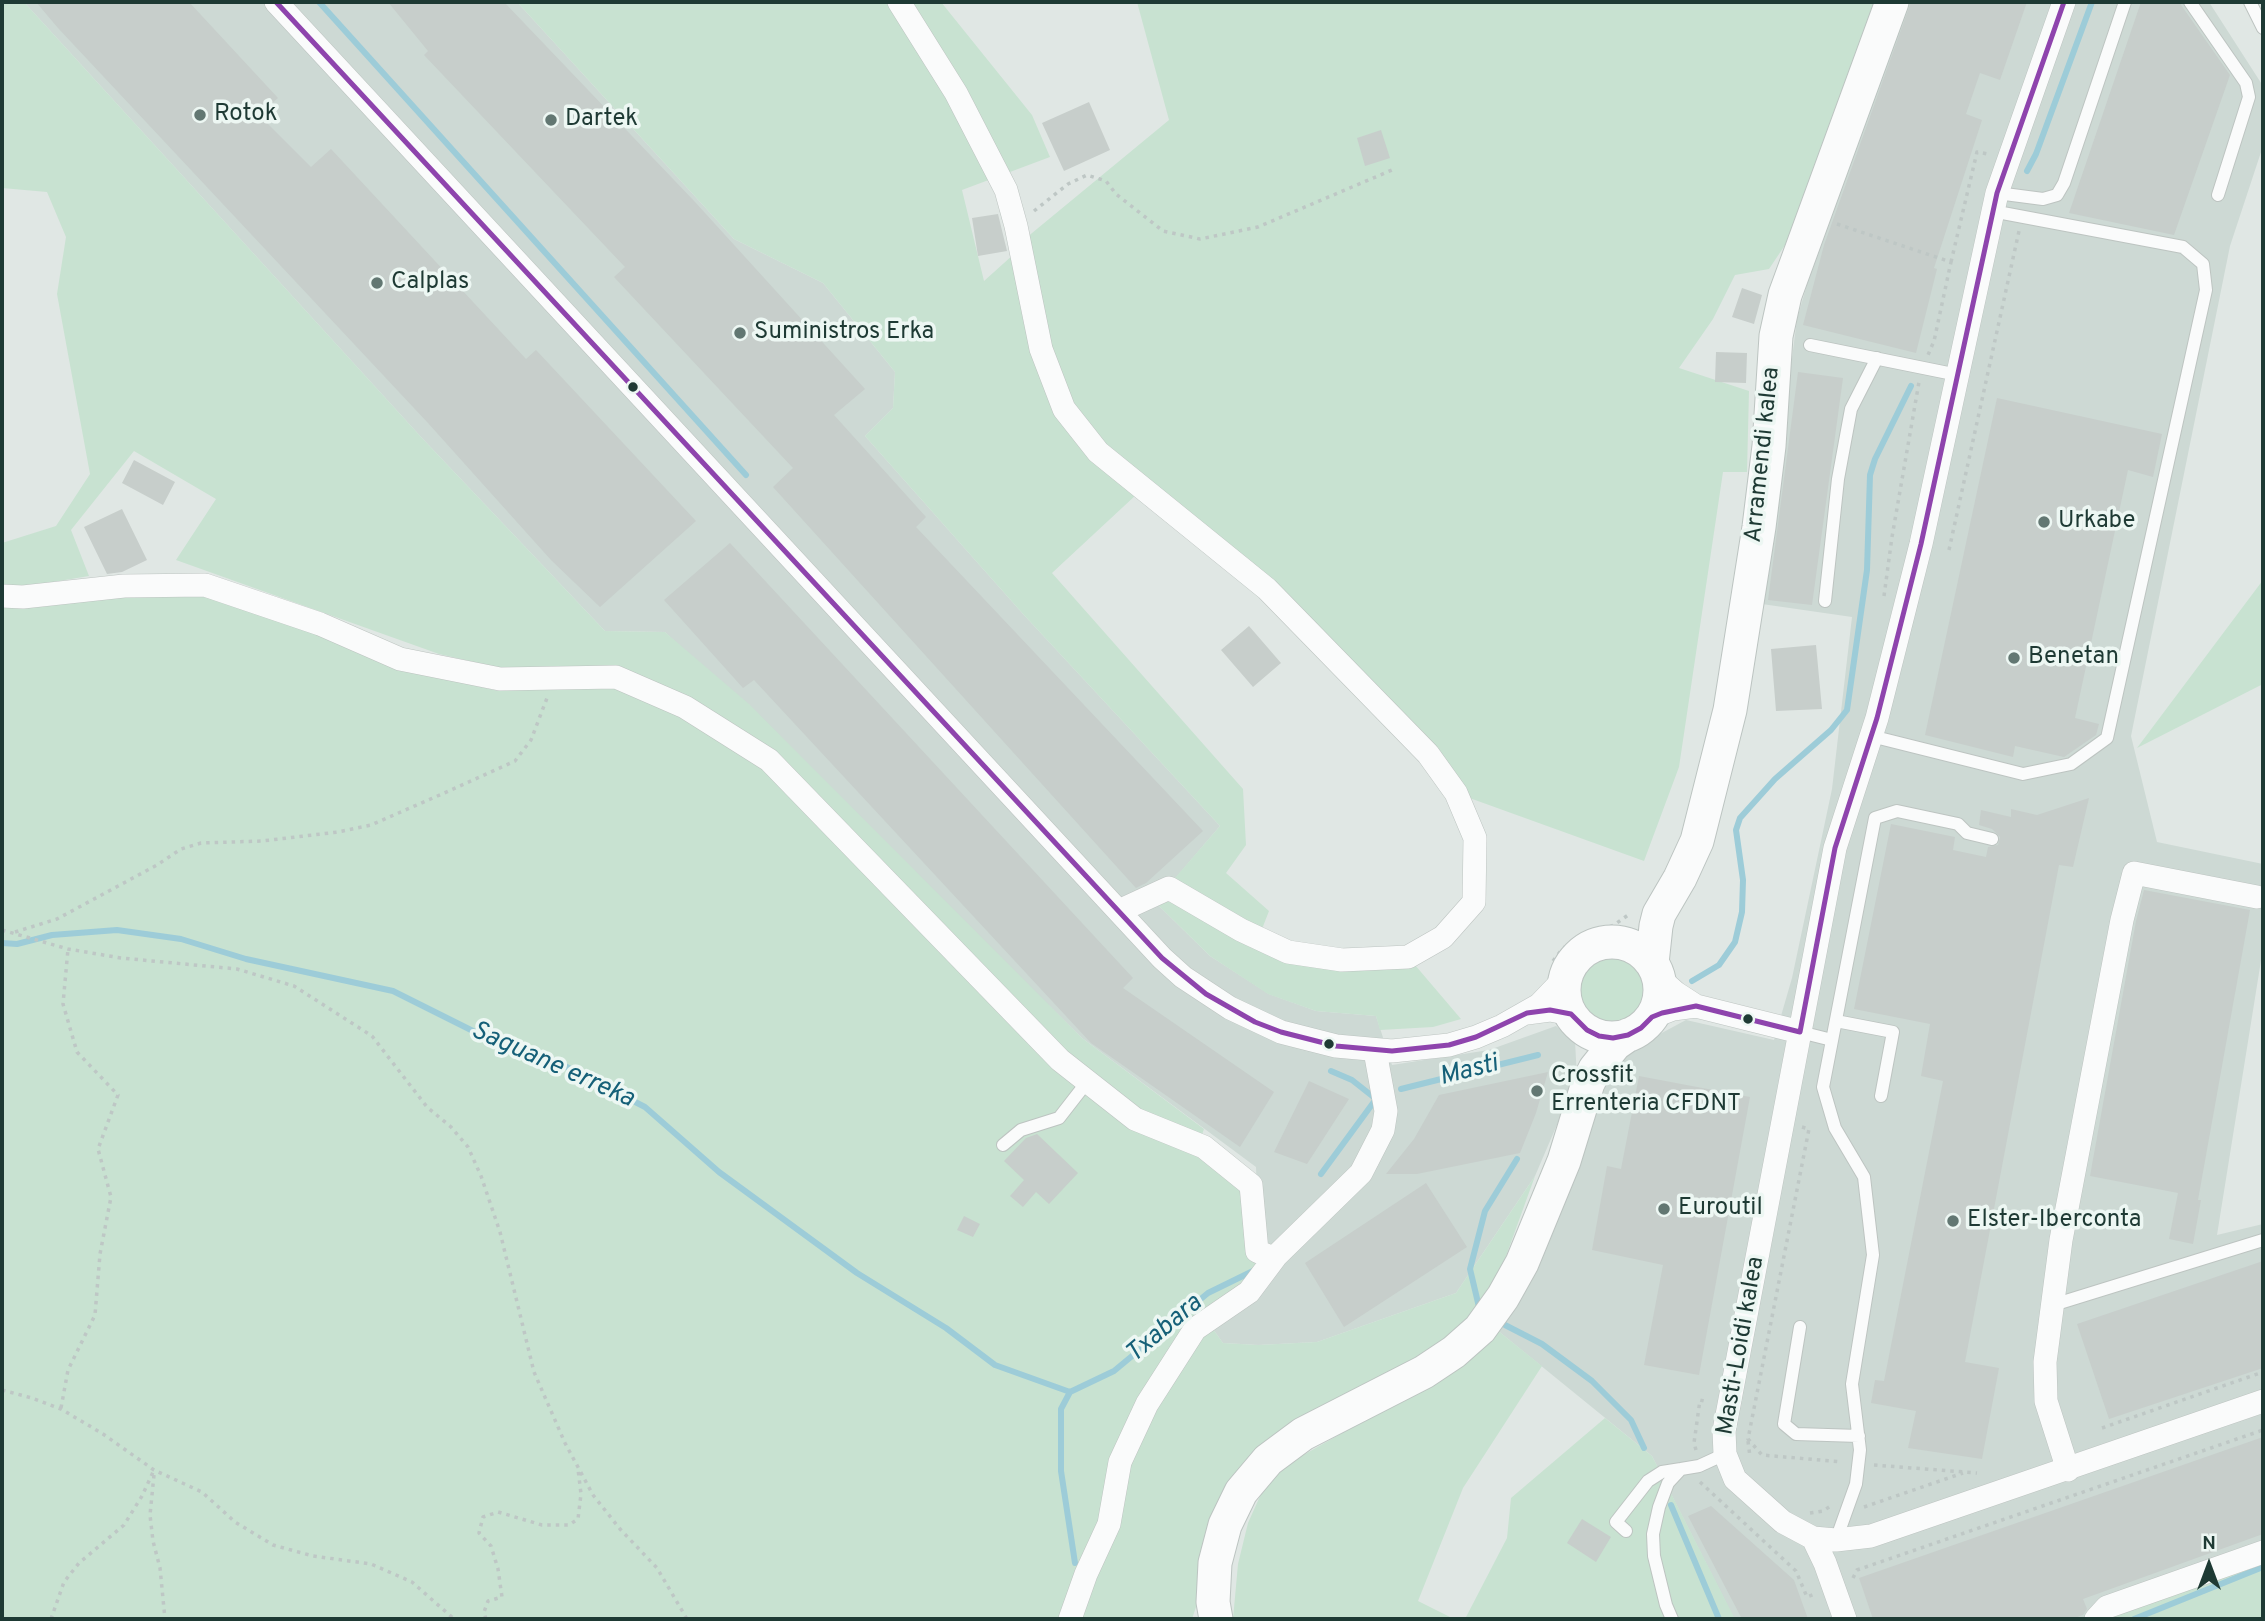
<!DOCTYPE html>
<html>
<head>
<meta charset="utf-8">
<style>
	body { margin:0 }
	#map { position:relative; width:2265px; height:1621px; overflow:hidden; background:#e0e7e4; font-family:Overpass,sans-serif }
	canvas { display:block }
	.frame { position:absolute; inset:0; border:4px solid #1e3a34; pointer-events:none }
	.north { position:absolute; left:2174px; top:1530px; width:70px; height:70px; -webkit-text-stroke:5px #edf7f3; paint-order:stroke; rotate:0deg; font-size:19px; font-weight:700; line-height:28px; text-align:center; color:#1e3a34 }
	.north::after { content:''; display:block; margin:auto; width:24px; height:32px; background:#1e3a34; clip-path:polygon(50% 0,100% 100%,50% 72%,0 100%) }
</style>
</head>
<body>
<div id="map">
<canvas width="2265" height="1621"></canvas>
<div class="frame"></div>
<div class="north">N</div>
</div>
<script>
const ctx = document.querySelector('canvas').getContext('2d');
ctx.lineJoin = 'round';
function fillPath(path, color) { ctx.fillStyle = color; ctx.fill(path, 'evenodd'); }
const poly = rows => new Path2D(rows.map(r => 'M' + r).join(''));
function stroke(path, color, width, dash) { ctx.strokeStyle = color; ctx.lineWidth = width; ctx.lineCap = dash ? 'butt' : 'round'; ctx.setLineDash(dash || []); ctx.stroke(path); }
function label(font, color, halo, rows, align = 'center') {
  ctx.font = font + ' Overpass,sans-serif'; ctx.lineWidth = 7; ctx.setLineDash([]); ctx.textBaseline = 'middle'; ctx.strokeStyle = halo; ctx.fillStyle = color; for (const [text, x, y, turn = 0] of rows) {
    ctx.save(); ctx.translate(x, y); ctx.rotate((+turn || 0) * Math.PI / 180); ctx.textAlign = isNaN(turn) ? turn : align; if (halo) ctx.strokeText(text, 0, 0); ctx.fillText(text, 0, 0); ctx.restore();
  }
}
fillPath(poly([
	[24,2,517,2,734,239,823,283,895,372,893,408,865,436,1023,614,1220,826,1155,902,1210,956,1269,994,1316,1011,1376,1016,1392,1065,1489,1050,1556,1026,1575,1041,1577,1078,1535,1176,1456,1293,1317,1342,1258,1345,1223,1343,1205,1318,1260,1263,1256,1167,1082,1038,665,632,605,631,422,438],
	[1904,2,2209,2,2263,86,2263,146,2230,246,2131,736,2157,842,2263,864,2263,948,2217,1235,2263,1224,2263,1563,2118,1612,2113,1619,1734,1619,1652,1456,1497,1330,1615,1058,1686,1020,1774,1040,1792,978,1832,789,1852,617,1755,603,1785,413,1797,319,1837,181]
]), '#cdd9d4');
fillPath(poly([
	[2,2,24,2,422,438,605,631,665,632,749,704,1082,1038,1204,1129,1196,1151,1242,1189,1260,1264,1205,1318,1223,1343,1258,1345,1317,1342,1456,1293,1535,1176,1497,1281,1474,1315,1406,1368,1280,1432,1199,1598,1192,1619,2,1619,2,601,206,592,407,669,498,691,500,668,439,654,176,560,216,499,134,451,71,530,89,576,23,587,2,587,2,543,56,526,90,474,57,294,66,237,47,192,2,188],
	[517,2,941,2,1032,115,1050,157,962,190,984,281,1014,254,1036,351,1137,494,1052,573,1243,789,1246,845,1226,873,1269,911,1262,929,1174,879,1220,826,1023,614,865,436,893,408,895,372,823,283,734,239],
	[1137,2,1879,2,1795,230,1769,269,1735,275,1713,319,1679,368,1749,391,1747,472,1723,472,1679,767,1644,861,1464,796,1104,446,1069,406,1046,346,1026,238,1169,120],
	[2263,580,2263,684,2137,748],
	[1174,898,1244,941,1415,965,1461,1019,1433,1027,1380,1030,1376,1016,1316,1011,1268,994,1210,956,1155,902],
	'1576 991a36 36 0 1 1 72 0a36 36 0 1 1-72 0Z',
	[1497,1330,1542,1366,1463,1488,1418,1601,1454,1619,1233,1619,1238,1564,1248,1523,1265,1485,1291,1462,1457,1368],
	[1605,1418,1652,1456,1735,1619,1465,1619,1507,1538,1511,1498],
	[2263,1563,2263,1619,2113,1619,2118,1612]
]), '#c8e2d1');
stroke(poly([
	[319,2,746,475],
	[2027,171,2036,154,2092,2],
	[2,943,17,944,52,935,117,930,181,939,246,959,393,991,479,1034,553,1060,645,1107,719,1172,857,1273,946,1328,995,1365,1070,1392],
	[1692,981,1719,965,1735,942,1742,912,1743,880,1736,830,1740,818,1775,779,1831,730,1847,710,1867,570,1870,475,1875,459,1911,386],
	[1401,1089,1538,1055],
	[1321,1174,1376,1099,1352,1080,1331,1071],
	[1479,1307,1470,1269,1485,1211,1517,1159],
	[1505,1325,1542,1344,1592,1381,1631,1420,1644,1448],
	[1070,1392,1114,1371,1208,1293,1257,1269],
	[1070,1392,1061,1409,1061,1471,1075,1563],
	[1671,1505,1719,1619],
	[2134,1619,2263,1567]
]), '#9dccd8', 6);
fillPath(poly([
	[36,2,189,2,278,98,259,115,311,167,331,149,526,359,536,350,696,521,600,607,551,560,428,423,58,28],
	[388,2,504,2,695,202,865,389,834,415,926,517,916,527,1203,831,1146,883,1136,888,773,487,793,468,614,277,625,267,424,55,428,51],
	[1911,2,2027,2,2000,80,1980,73,1966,114,1982,120,1934,268,1937,269,1916,353,1803,325,1824,245],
	[2141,2,2179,2,2230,75,2174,235,2069,213],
	[1089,102,1110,150,1064,171,1042,123],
	[1381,130,1390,158,1365,166,1357,138],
	[998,214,1007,251,978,256,972,218],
	[1742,288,1762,295,1754,324,1732,317],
	[1716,352,1747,353,1746,383,1715,382],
	[1798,372,1843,378,1812,605,1768,600],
	[1997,398,2162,434,2153,477,2128,470,2075,718,2099,724,2096,735,2064,757,2015,746,2013,757,1925,735],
	[134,460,175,482,163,505,122,483],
	[122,509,147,560,122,572,107,574,84,527],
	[730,543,1133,978,1123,988,1274,1092,1240,1147,1091,1043,754,680,743,688,664,600],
	[1249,626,1281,663,1253,687,1221,650],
	[1816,645,1822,709,1776,711,1771,649],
	[2089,798,2073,867,2059,865,1965,1362,1999,1368,1982,1459,1908,1448,1916,1411,1871,1403,1875,1380,1884,1381,1943,1081,1921,1076,1930,1024,1854,1009,1891,824,1955,837,1953,850,1986,857,1988,847,1998,845,2000,837,1992,829,1979,825,1981,810,2011,817,2011,809,2037,815],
	[2144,890,2250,910,2198,1200,2201,1200,2193,1244,2169,1239,2178,1193,2090,1176,2136,921],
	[1548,1072,1536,1113,1520,1153,1417,1174,1386,1174,1414,1139,1439,1095],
	[1639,1076,1750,1097,1699,1375,1644,1365,1663,1265,1592,1250,1607,1166,1621,1169],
	[1309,1081,1349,1099,1307,1164,1274,1152],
	[1037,1134,1078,1173,1049,1204,1036,1192,1023,1207,1010,1196,1024,1180,1004,1161,1026,1138],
	[1426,1183,1467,1247,1344,1327,1305,1263],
	[964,1216,980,1224,973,1237,957,1230],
	[2263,1261,2263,1368,2109,1419,2077,1324],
	[2263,1437,2263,1534,2083,1599,2087,1609,2083,1615,2072,1619,1873,1619,1859,1578],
	[1711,1506,1794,1580,1808,1619,1742,1619,1688,1516],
	[1582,1519,1611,1537,1596,1562,1567,1543]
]), '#c7cecb');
const lane = poly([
	[2190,2,2246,83,2249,97,2218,195],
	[2250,2,2263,28],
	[1997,193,2043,199,2057,195,2064,183,2125,2],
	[1810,345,1958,375],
	[1825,601,1838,479,1851,409,1877,358],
	[1871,736,2023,774,2071,764,2107,738,2206,290,2203,264,2183,247,1992,211],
	[1836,1021,1893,1032,1881,1096],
	[1800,1032,1832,1040],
	[1003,1145,1021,1130,1059,1118,1087,1082],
	[2053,1305,2263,1240],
	[1800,1327,1784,1424,1796,1434,1859,1436],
	[1626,1531,1616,1522,1648,1481,1662,1472,1681,1469],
	[1836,1540,1856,1484,1860,1450,1852,1384,1873,1255,1864,1177,1835,1128,1823,1087,1875,818,1897,811,1958,824,1967,833,1992,839],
	[1672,1619,1666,1605,1654,1556,1653,1534,1659,1507,1668,1483,1681,1469,1699,1466,1725,1454]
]);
const street = poly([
	[276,2,1162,958,1183,977,1230,1008,1281,1032,1336,1046,1392,1051,1449,1045,1476,1037,1502,1026,1539,1005,1565,978],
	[899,2,956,93,1006,190,1016,226,1041,349,1064,409,1098,452,1267,589,1428,754,1456,793,1475,838,1474,902,1443,937,1408,957,1342,960,1288,952,1241,930,1169,888,1119,911],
	[2,596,23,597,124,586,205,585,320,624,400,659,500,679,616,677,685,707,769,760,1060,1060,1135,1119,1204,1147,1251,1185,1257,1251,1268,1256,1276,1256],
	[1658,977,1676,993,1696,1006,1800,1032],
	[1527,1013,1550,1010,1571,1014],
	[1652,1017,1673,1009,1696,1006],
	[2068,1470,2046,1401,2045,1362,2061,1240,2122,920,2134,873,2257,897],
	[1813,1538,1836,1540,1871,1536,2263,1401],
	[1070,1619,1086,1574,1109,1524,1120,1462,1147,1404,1195,1329,1249,1292,1276,1256,1361,1173,1383,1130,1386,1111,1375,1051],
	[1845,1619,1825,1563,1813,1538,1783,1522,1735,1479,1725,1454,1724,1431,1835,848,1877,718,1921,544,1997,193,2064,2],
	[2096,1619,2107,1607,2263,1552]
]);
const secondary = poly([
	'1564 990a48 48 0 1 1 96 0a48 48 0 1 1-96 0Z',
	[1652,963,1656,926,1659,914,1680,878,1697,841,1730,710,1759,527,1769,446,1776,336,1785,295,1892,2],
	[1216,1619,1213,1602,1215,1563,1225,1525,1241,1492,1268,1460,1303,1434,1424,1372,1454,1352,1480,1329,1503,1297,1522,1263,1564,1161,1588,1083,1595,1069,1615,1044,1628,1035]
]);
stroke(lane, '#bdc4c1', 14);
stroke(street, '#bdc4c1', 24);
stroke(secondary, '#bcc4c1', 35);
stroke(poly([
	[1034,211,1068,184,1087,175,1106,181,1116,194,1163,231,1200,239,1258,227,1392,170],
	[1837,224,1951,262,1934,341,1928,355],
	[1951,262,1977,152,1988,154],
	[1949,550,2019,231],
	[1884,596,1892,537,1919,382],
	[2,930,68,949,121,958,237,969,294,986,372,1036,427,1107,451,1127,468,1147,481,1176,500,1232,534,1372,565,1443,593,1495,620,1529,657,1568,687,1619],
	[15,932,57,919,157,865,181,849,201,843,262,841,338,832,371,825,442,794,515,761,531,740,547,698],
	[1553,961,1563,948,1585,936,1614,925,1631,913],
	[1802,1127,1809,1129,1748,1439,1762,1455,1842,1462],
	[2,1390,32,1398,61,1409,103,1434,154,1470,202,1492,235,1522,273,1545,313,1556,371,1564,412,1582,454,1619],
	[61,1408,68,1370,95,1315,100,1254,111,1197,98,1149,118,1095,77,1052,63,1004,68,949],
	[2102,1428,2263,1372],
	[1748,1441,1750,1457],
	[1696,1450,1694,1443,1700,1400,1708,1402],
	[1874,1465,1977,1473],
	[154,1475,150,1515,153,1541,160,1568,165,1619],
	[1700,1482,1796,1571,1807,1597,1815,1594],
	[1864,1507,1963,1473],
	[1810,1513,1823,1511,1832,1505],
	[1853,1578,1857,1570,2263,1430],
	[51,1619,64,1582,79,1563,124,1525,142,1496,154,1470],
	[486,1619,484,1612,488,1601,502,1597,498,1569,491,1546,479,1533,483,1517,498,1512,542,1525,569,1525,578,1519,581,1494,578,1469]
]), '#bec7c5', 3.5, [3.5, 5]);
stroke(lane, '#fafbfb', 12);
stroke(street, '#fafbfb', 23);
stroke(secondary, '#fafbfb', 33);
stroke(poly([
	[276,2,1162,958,1206,994,1255,1022,1281,1032,1336,1046,1392,1051,1449,1045,1476,1037,1527,1013,1550,1010,1571,1014,1587,1030,1599,1036,1613,1038,1628,1035,1641,1028,1652,1017,1662,1013,1696,1006,1800,1032,1835,848,1877,718,1921,544,1997,193,2064,2]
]), '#8e44ad', 5);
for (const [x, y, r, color] of [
	[200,115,7,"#627772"],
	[551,120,7,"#627772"],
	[377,283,7,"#627772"],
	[740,333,7,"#627772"],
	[633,387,6,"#1e3a34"],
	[2044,522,7,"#627772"],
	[2014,658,7,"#627772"],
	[1748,1019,6,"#1e3a34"],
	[1329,1044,6,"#1e3a34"],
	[1537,1091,7,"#627772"],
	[1664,1209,7,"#627772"],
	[1953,1221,7,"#627772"]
]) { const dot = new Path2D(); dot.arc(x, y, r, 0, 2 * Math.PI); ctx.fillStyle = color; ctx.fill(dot); stroke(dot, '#edf7f3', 2.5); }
label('24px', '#1e3a34', '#edf7f3', [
	["Rotok",214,115],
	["Dartek",565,120],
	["Calplas",391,283],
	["Suministros Erka",754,333],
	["Urkabe",2058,522],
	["Benetan",2028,658],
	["Crossfit",1551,1077],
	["Errenteria CFDNT",1551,1105],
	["Euroutil",1678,1209],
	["Elster-Iberconta",1967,1221]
], 'left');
label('24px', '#1e3a34', '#edf7f3', [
	["Arramendi kalea",1764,455,-84],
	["Masti-Loidi kalea",1742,1346,-80]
]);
label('italic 26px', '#156078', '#edf7f3', [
	["Saguane erreka",552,1066,24],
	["Masti",1469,1072,-14],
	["Txabara",1165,1330,-40]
]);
</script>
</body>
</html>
